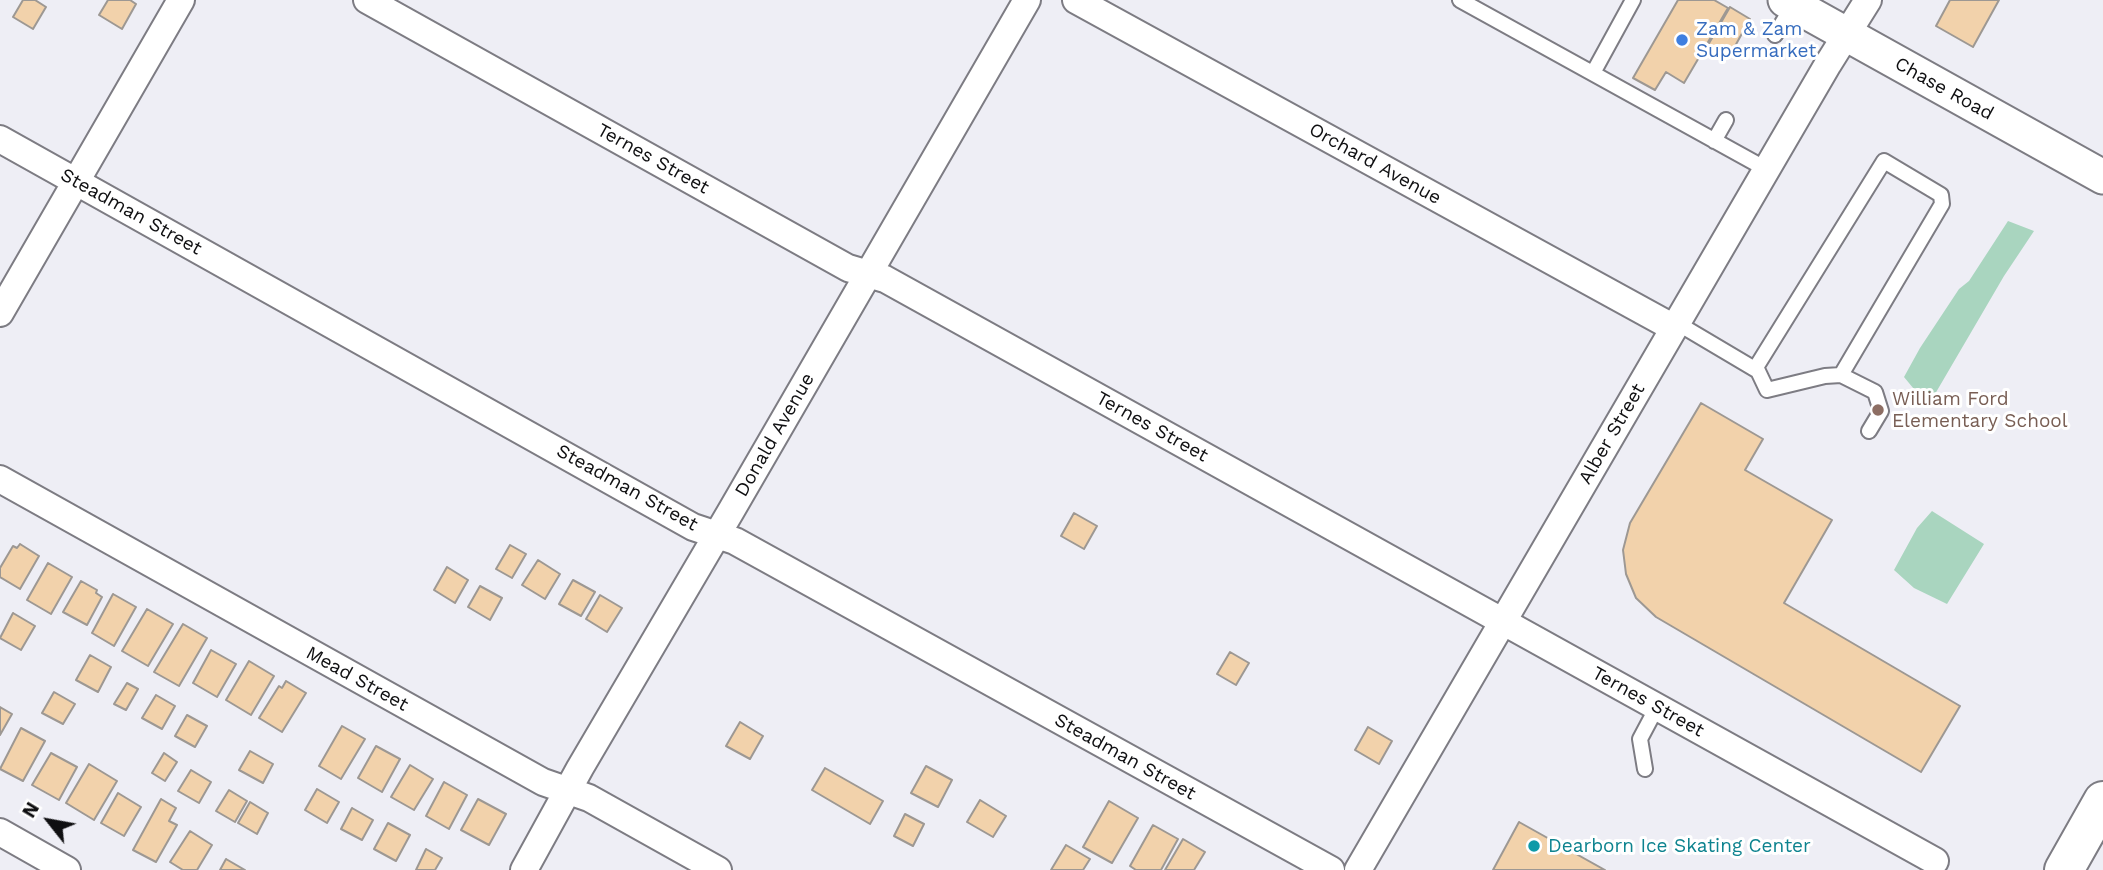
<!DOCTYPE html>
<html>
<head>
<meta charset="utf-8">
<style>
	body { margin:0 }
	#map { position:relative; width:2103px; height:870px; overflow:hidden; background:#eeeef5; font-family:"Work Sans",sans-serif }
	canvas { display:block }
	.north { position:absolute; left:14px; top:786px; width:70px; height:70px; -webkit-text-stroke:5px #fff; paint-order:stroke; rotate:301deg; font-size:19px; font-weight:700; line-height:28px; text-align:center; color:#0f0f11 }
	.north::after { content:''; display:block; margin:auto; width:24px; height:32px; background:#0f0f11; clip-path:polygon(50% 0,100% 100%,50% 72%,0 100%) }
</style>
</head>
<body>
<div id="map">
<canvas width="2103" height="870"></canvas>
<div class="north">N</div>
</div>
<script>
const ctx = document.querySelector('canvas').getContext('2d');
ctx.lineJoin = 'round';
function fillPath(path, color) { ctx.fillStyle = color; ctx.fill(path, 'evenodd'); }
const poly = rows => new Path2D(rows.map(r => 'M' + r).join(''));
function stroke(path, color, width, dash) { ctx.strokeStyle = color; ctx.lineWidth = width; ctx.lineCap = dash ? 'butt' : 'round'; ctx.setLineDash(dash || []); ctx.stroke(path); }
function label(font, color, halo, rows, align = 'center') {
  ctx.font = font + ' "Work Sans",sans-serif'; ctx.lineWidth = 6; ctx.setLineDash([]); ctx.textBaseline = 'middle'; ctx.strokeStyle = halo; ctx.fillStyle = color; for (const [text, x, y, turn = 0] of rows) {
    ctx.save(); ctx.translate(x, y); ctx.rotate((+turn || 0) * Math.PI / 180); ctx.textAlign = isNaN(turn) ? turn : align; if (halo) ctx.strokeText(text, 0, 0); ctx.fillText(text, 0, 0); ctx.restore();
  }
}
fillPath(poly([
	[2008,221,2034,231,2004,276,1928,406,1904,377,1920,348,1959,289,1969,281],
	[1932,511,1984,544,1947,604,1914,588,1894,570,1917,528]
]), '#a9d5bf');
const building = poly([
	[23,0,35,0,46,7,33,29,13,17,23,0],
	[108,0,130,0,136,4,122,29,99,15,108,0],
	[1678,0,1714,0,1728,8,1684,83,1666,72,1655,90,1633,78,1678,0],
	[1950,0,1999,0,1973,47,1936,26,1950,0],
	[1730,7,1750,19,1729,57,1708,45,1730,7],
	[1701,403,1763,439,1745,470,1832,520,1784,603,1960,706,1921,772,1656,617,1636,598,1626,574,1623,550,1630,523,1701,403],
	[1074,513,1097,526,1084,549,1061,536,1074,513],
	[20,544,39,556,20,589,0,577,0,568,13,546,17,548,20,544],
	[510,545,526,554,512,578,496,569,510,545],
	[538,560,560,574,545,599,522,585,538,560],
	[48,563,72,577,51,614,27,600,48,563],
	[447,567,468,580,455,603,434,590,447,567],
	[573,580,595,592,581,616,559,604,573,580],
	[81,581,97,590,96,593,102,597,87,625,63,612,81,581],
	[480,586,502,598,490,620,468,607,480,586],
	[113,594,136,607,114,646,92,633,113,594],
	[600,595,622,608,607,632,586,619,600,595],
	[147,609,173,624,148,666,122,651,147,609],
	[13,613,35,626,21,650,0,638,13,613],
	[183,624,207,638,179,686,154,672,183,624],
	[211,650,236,664,217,697,193,683,211,650],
	[1230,652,1249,663,1236,685,1217,674,1230,652],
	[90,655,111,667,98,692,76,680,90,655],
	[249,661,274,676,251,715,226,700,249,661],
	[286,681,306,693,282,732,259,718,279,686,282,688,286,681],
	[127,683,138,689,126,710,114,704,127,683],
	[54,692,75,704,63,724,42,713,54,692],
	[156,695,175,706,162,729,142,718,156,695],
	[0,707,12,714,0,735,0,707],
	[187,715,207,726,195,747,175,736,187,715],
	[740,722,763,736,750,759,726,746,740,722],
	[342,726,365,739,341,779,319,766,342,726],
	[1368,727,1392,741,1379,764,1355,750,1368,727],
	[21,728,45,741,23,781,0,769,21,728],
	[376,746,400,759,382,792,358,778,376,746],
	[250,751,273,764,263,783,239,770,250,751],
	[51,753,77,767,59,800,32,785,51,753],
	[164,753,177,762,165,781,152,773,164,753],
	[89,764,117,781,94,820,66,803,89,764],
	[410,765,433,779,414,810,391,797,410,765],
	[926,766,952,780,938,807,911,793,926,766],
	[825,768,883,801,870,824,812,790,825,768],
	[191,770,211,782,199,803,178,791,191,770],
	[444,782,467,795,449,829,426,816,444,782],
	[317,789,339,802,327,823,305,810,317,789],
	[229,790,247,801,235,822,216,811,229,790],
	[118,793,141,807,124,836,101,823,118,793],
	[161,799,176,808,169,821,177,825,156,862,133,850,161,799],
	[478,799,506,814,489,845,461,830,478,799],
	[980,800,1006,816,993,837,967,822,980,800],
	[1109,801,1138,818,1112,863,1083,847,1109,801],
	[250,802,268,813,257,834,238,823,250,802],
	[352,808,373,820,362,840,341,829,352,808],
	[905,814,924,824,913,846,894,836,905,814],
	[1519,822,1605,870,1493,870,1519,822],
	[388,823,410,835,396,861,374,849,388,823],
	[1153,825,1178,839,1161,870,1136,870,1130,866,1153,825],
	[190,831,212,845,197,870,183,870,170,862,190,831],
	[1183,839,1205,852,1194,870,1165,870,1183,839],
	[1066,845,1090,859,1083,870,1051,870,1066,845],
	[426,849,442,858,435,870,416,870,426,849],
	[226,859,245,870,220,870,226,859]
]);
fillPath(building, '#f2d2ab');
stroke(building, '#9d9893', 2);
const service = poly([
	[1460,0,1766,169],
	[1775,35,1793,5],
	[1593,73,1633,0],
	[1714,141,1726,120],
	[1677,323,1758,371,1767,390,1825,376,1841,375,1875,392,1881,411,1869,431],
	[1755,369,1884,161,1941,195,1942,204,1841,375],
	[1645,769,1640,739,1657,707]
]);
const minor = poly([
	[367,0,848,268,885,279,1935,861],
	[1076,0,1674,328],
	[0,139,693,527,735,541,1331,870],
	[0,313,181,0],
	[0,479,543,782,589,798,718,870],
	[0,832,67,870],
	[524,870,580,768,731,511,1027,0],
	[1358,870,1828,64,1868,0]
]);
const tertiary = poly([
	[1785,0,2103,177]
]);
const primary = poly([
	[2064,870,2103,801]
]);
stroke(service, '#7d7c83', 18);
stroke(minor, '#7d7c83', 30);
stroke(tertiary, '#7d7c83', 37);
stroke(primary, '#7d7c83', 42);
stroke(service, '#fff', 14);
stroke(minor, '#fff', 26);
stroke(tertiary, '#fff', 33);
stroke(primary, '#fff', 38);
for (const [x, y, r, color] of [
	[1682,40,7,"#3f7fe0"],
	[1878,410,7,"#8d6e63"],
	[1534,846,7,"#0f9aa8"]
]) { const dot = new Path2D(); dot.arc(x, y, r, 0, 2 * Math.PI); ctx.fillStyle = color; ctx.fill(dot); stroke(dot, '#fff', 2.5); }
label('19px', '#366cbe', '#fff', [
	["Zam & Zam",1696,29],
	["Supermarket",1696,51]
], 'left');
label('19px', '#0f0f11', '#fff', [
	["Chase Road",1944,89,29],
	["Ternes Street",653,159,29],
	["Orchard Avenue",1375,164,29],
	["Steadman Street",131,212,29],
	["Ternes Street",1152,427,29],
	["Alber Street",1612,434,-60],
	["Donald Avenue",775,435,-60],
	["Steadman Street",627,488,29],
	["Mead Street",357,679,29],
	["Ternes Street",1648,702,29],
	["Steadman Street",1125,757,29]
]);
label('19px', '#785e54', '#fff', [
	["William Ford",1892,399],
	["Elementary School",1892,421]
], 'left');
label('19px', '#0d838f', '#fff', [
	["Dearborn Ice Skating Center",1548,846]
], 'left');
</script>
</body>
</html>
